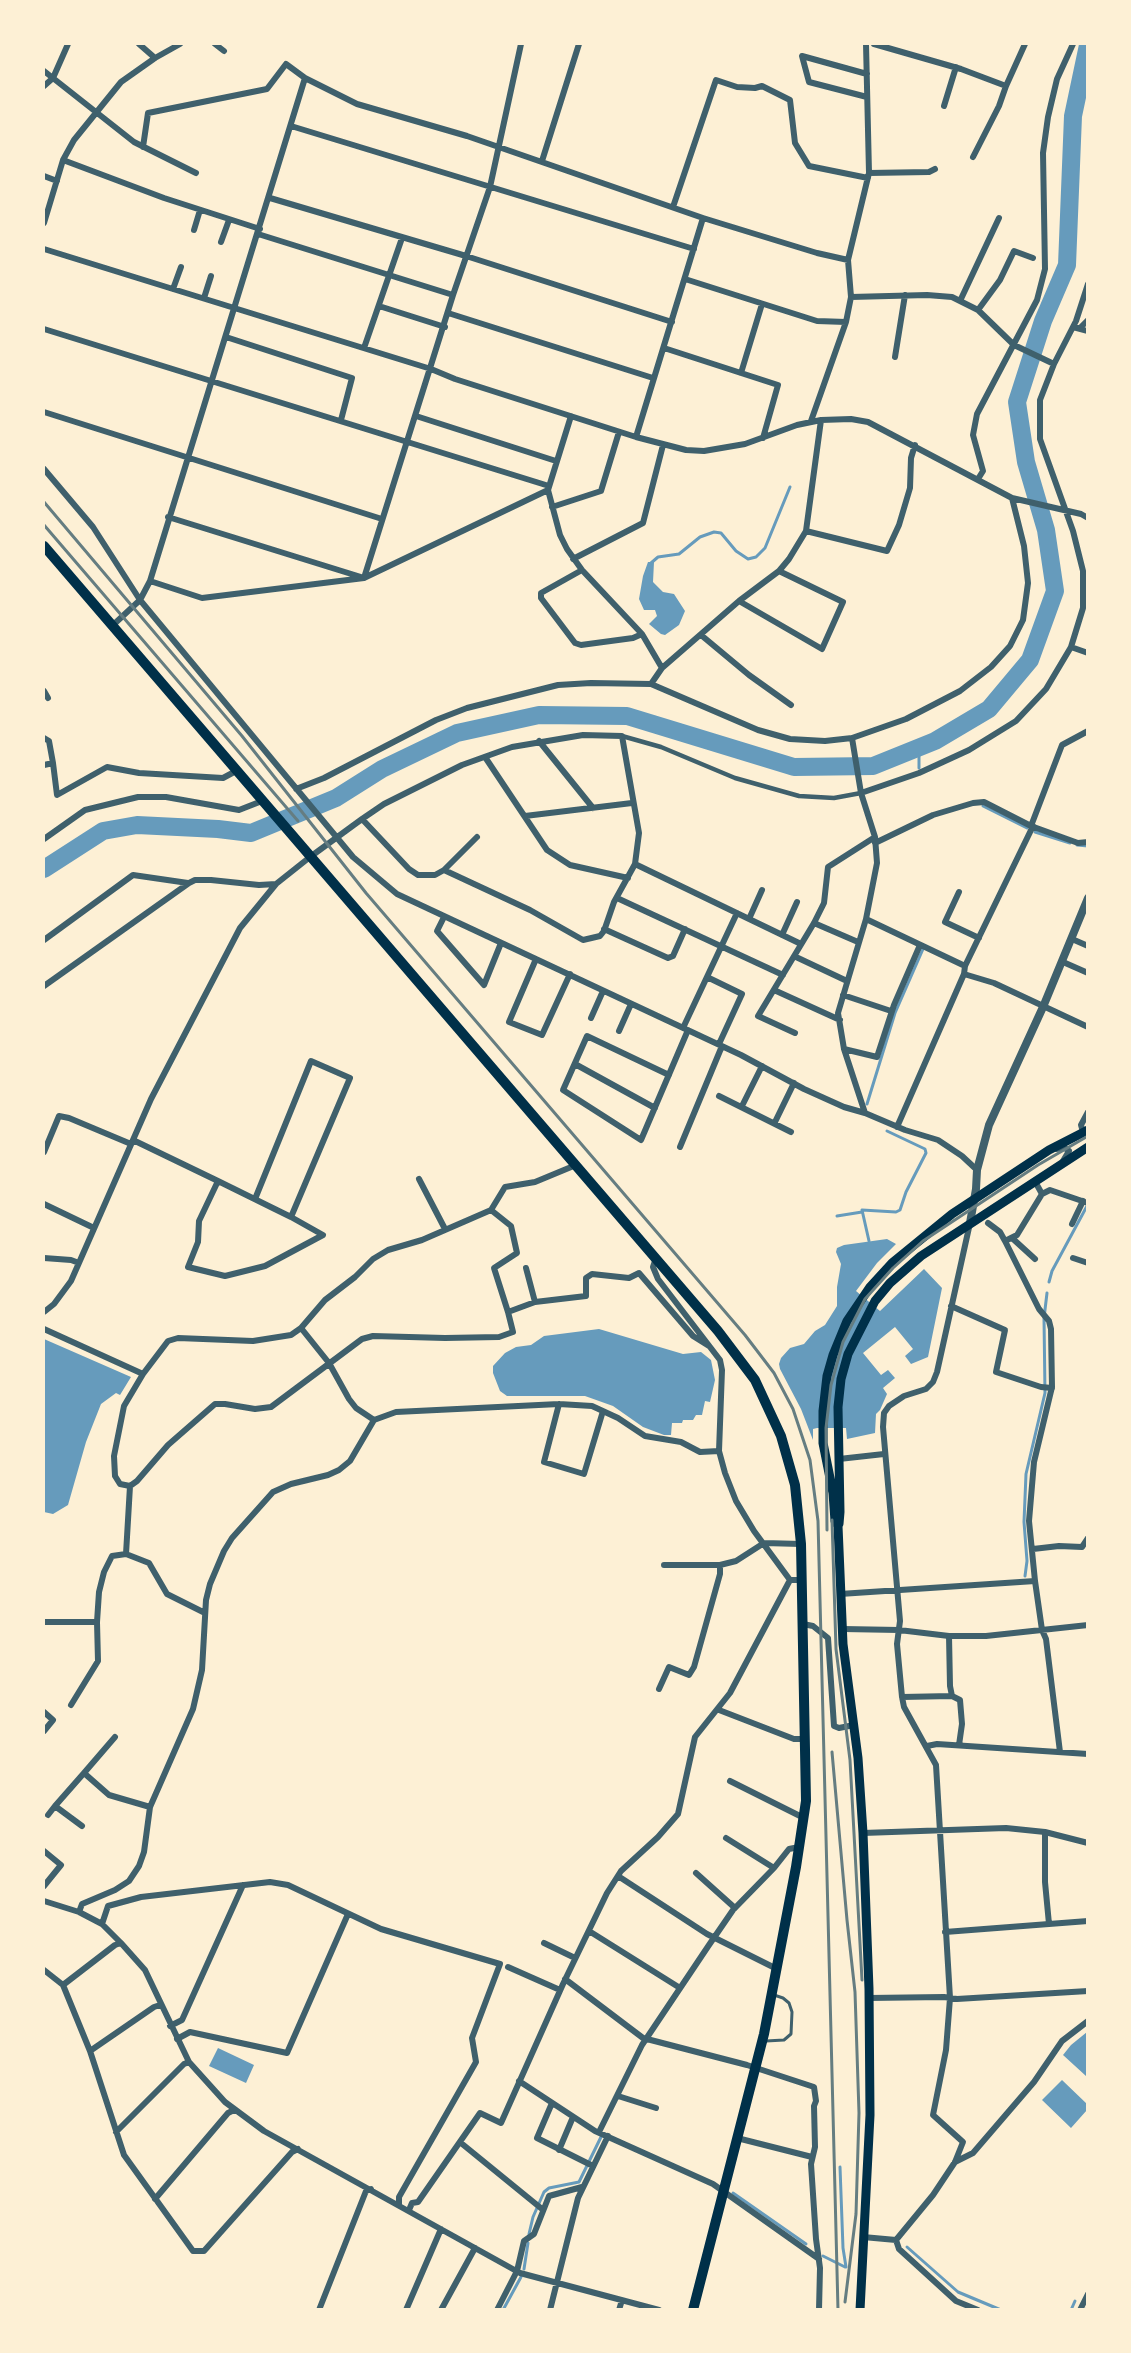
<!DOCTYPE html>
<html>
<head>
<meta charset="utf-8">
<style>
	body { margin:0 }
	#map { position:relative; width:1131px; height:2353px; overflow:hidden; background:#fdf0d5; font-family:"Space Grotesk",sans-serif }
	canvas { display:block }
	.frame { position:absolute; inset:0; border:45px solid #fdf0d5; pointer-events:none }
</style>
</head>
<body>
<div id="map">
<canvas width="1131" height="2353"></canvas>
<div class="frame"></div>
</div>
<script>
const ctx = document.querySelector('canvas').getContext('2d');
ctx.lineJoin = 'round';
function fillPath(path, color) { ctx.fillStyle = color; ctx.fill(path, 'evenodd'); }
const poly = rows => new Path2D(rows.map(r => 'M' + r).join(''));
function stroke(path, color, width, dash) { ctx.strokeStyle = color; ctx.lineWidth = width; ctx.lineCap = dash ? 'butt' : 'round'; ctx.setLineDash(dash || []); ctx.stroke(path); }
fillPath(poly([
	[648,562,654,562,653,582,663,592,674,594,685,611,679,625,665,635,661,634,649,624,657,616,655,610,644,610,639,599,643,576],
	[887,1239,896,1244,877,1263,856,1291,880,1311,924,1269,942,1288,928,1357,911,1364,905,1356,913,1349,895,1327,863,1353,881,1375,888,1370,895,1378,883,1388,887,1394,880,1410,876,1414,875,1433,847,1439,846,1428,817,1428,813,1429,813,1440,801,1409,780,1369,779,1364,781,1358,790,1348,804,1344,815,1331,825,1325,837,1306,837,1287,841,1264,836,1252,837,1248,844,1245],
	[599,1329,683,1354,701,1352,711,1360,715,1380,710,1402,705,1401,702,1415,696,1415,693,1420,683,1420,682,1423,672,1423,671,1435,664,1435,643,1427,613,1406,585,1396,507,1396,500,1391,493,1373,493,1366,505,1353,516,1347,531,1345,544,1336],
	[44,1339,131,1377,120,1395,116,1393,101,1404,86,1442,68,1505,53,1514,44,1512],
	[1087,2032,1088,2075,1086,2076,1063,2055,1071,2045],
	[218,2048,254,2065,246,2083,209,2066],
	[1062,2080,1087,2104,1087,2110,1071,2128,1042,2100]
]), '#669bbc');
stroke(poly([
	[651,563,658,557,679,554,700,537,714,532,721,533,736,551,748,559,756,557,765,548,790,487],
	[919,747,919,768],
	[983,806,1027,828],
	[1035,832,1070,843],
	[1077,845,1088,846],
	[867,1104,895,1013,923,949],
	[837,1216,862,1212],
	[869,1241,862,1210,896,1212,900,1210,906,1192,926,1153,925,1149,887,1131],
	[1049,1282,1052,1271,1087,1206],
	[1025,1576,1027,1561,1024,1522,1026,1474,1045,1393,1044,1318,1047,1293],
	[840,2167,843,2248,846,2267],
	[733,2193,806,2244],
	[529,2234,533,2217,544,2192,549,2188,579,2182,601,2137],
	[907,2247,958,2292,1001,2310],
	[823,2256,845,2267],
	[524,2269,528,2243],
	[503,2310,521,2277],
	[1071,2310,1075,2301],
	[1086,2310,1088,2307]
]), '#669bbc', 3);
stroke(poly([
	[44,869,103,831,137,825,218,829,251,833,336,798,382,769,457,733,539,715,627,716,794,767,873,766,935,741,989,709,1030,660,1055,591,1046,530,1026,462,1017,402,1043,321,1067,265,1073,116,1088,45]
]), '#669bbc', 18);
stroke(poly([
	[766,2041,784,2040,791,2034,792,2012,789,2003,783,1998,774,1995]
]), '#3f606c', 3);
stroke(poly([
	[622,736,661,747,735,778,799,796,834,798,861,793]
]), '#3f606c', 4.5);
stroke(poly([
	[139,44,155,58],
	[215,44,224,51],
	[874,44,961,69,1006,86,1025,44],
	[44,71,134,142,196,173],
	[867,74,802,56,809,82,867,97],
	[44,86,53,78,68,44],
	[944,106,956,67],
	[291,126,694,249],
	[143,147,148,113,267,89,286,64,305,78,357,104,467,136,703,218],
	[973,157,999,106,1006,86],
	[63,160,164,198,260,229],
	[542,161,579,44],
	[869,173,929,172,935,169],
	[44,176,57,181],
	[270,198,466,256,672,322],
	[673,207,716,80,737,87,755,88,762,86,790,100,795,143,809,166,868,178],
	[44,223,63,160,74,140,121,82,155,58,180,44],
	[194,230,200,210],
	[258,234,453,295],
	[221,242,229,220],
	[44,249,431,369,455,379,636,437,686,450,704,451,745,444,797,425,821,420,851,419,868,422,1012,498,1081,514,1088,518],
	[685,279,817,321,846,322],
	[173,289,181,267],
	[851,297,927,295,952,297,960,301,999,218],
	[204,298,211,276],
	[960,301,978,310,1014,345,1054,364],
	[379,306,445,327],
	[978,310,1000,280,1014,251,1033,258],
	[448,313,653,378],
	[1073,327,1088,331],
	[1080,328,1088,320],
	[44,329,549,486],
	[226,337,352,378,341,420],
	[364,348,402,238],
	[664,348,778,385,763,438],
	[895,357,905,295],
	[741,373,762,304],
	[44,412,382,519],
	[416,416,556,461],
	[571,416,548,490,560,535,567,549,582,570,642,634,662,668,651,684],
	[811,421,846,322,851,297,848,260,869,173,866,44],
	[636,437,703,218,817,253,848,260],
	[44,469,93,527,140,600,353,857,397,894,741,1055,804,1089,844,1107,865,1113,905,1130,938,1140,962,1156,977,1170],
	[978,479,983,471,973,435,977,414,1037,300,1045,269,1043,153,1048,117,1057,79,1073,44],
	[552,507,601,491,619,432],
	[168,517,361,577],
	[806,531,887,551,899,525,910,488,911,458,915,445],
	[573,559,643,523,663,445],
	[582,570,541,593,541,598,575,643,581,645,633,638,642,634],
	[364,578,453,295,490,187,521,44],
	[150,581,202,598,364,578,548,490],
	[739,601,822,649,843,602,779,571],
	[112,626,140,600,150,581,305,78],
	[701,635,749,675,791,705],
	[1071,647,1088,653],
	[662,668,739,601,779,571,789,559,806,531,821,420],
	[44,691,48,698],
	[44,738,49,741,53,763],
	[852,738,861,793,875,837,877,863,866,919,838,1013,844,1049,865,1113],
	[539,741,593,808],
	[485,757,547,850,570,865,628,878],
	[44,765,53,763,57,795,107,767,139,773,223,778,236,771],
	[296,789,324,778,436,720,467,708,558,685,591,683,651,684,758,730,790,739,825,741,852,738,906,719,960,691,991,667,1010,646,1023,620,1028,583,1024,546,1012,498],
	[861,793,919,773,969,750,1016,721,1046,689,1071,647,1083,608,1083,571,1073,531,1040,439,1040,400,1054,364,1076,321,1088,284],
	[525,816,632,803],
	[1031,826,1062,745,1088,731],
	[44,839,85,810,138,797,166,797,239,810,262,801],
	[875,843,933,815,973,803,984,802,1031,826,1078,843,1088,842],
	[635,864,801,944],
	[444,870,477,837],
	[959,892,945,922,979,938],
	[617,898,783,975],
	[444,917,437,931,484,985,501,943],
	[749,919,762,890],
	[866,919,965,966],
	[814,923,858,942],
	[604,929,668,958,673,956,685,929],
	[782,935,797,902],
	[1072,939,1088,946],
	[44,940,133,875,188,883],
	[796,957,847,981],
	[536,959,509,1022,542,1035,570,974],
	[1063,962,1088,973],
	[964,974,994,983,1088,1027],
	[707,977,742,994,719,1044],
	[44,986,189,883,195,880,211,880,259,885,276,884],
	[774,990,840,1020],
	[843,995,891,1011],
	[591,1018,603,991],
	[683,1028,737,913],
	[619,1031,631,1004],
	[795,1033,758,1016,814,923,824,903,828,867,875,837],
	[844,1049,877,1057,894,1005,920,945],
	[575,1064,655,1108],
	[669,1075,587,1036,563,1090,641,1140,688,1030],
	[719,1096,791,1132],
	[742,1106,762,1066],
	[775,1122,794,1083],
	[897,1127,964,974,965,966,1033,826],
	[1083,1132,1081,1125,1088,1112],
	[133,1140,218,1181,291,1217,323,1235,265,1266,225,1276,188,1267,198,1242,199,1221,218,1181],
	[680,1147,722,1046],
	[1056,1149,1065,1148,1069,1151,1063,1161],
	[44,1152,59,1116,69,1118,131,1144],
	[576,1165,535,1182,505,1187,491,1210,422,1240,388,1250,373,1259,355,1277,325,1300,301,1328,291,1335,253,1341,178,1338,168,1341,143,1374,124,1406,114,1456,115,1476,120,1484,130,1486,137,1481,168,1445,215,1404,225,1404,255,1409,271,1407,362,1339,373,1336,445,1338,499,1337,513,1332,508,1312,535,1302,586,1296,586,1278,592,1274,629,1278,639,1273,693,1336,709,1346],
	[419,1179,445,1229],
	[1033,1182,1037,1185,1042,1194,1050,1190,1088,1203],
	[1042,1194,1017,1235,1005,1241,1039,1309,1049,1321,1051,1329,1052,1387,1034,1462,1029,1521,1035,1581,1042,1630,1046,1639,1060,1752],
	[255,1199,311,1061,350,1078,291,1217],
	[44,1204,94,1228],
	[491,1210,511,1226,517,1253,494,1268,508,1312],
	[988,1223,1000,1232,1005,1241],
	[1072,1224,1083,1201],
	[1012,1238,1035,1259],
	[44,1258,71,1260,79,1263],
	[656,1258,653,1267,658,1279,720,1360,722,1370,719,1451,725,1473,736,1501,754,1531,790,1580,802,1580],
	[1073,1258,1088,1263],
	[526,1268,535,1302],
	[951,1306,1005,1330,996,1372,1041,1387,1052,1388],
	[44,1312,54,1304,71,1281,151,1099,240,928,276,884,310,857,362,819,384,804,462,765,512,747,583,735,622,736,639,833,635,864,614,902,604,931,600,936,583,940,530,910,444,870,435,875,418,875,409,869,362,819],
	[44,1329,143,1374],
	[559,1404,544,1462,584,1474,603,1411],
	[374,1420,396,1412,559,1404,592,1406,618,1418,645,1436,681,1442,700,1452,719,1451],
	[839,1459,884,1454],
	[1033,1549,1059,1546,1082,1547,1088,1538],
	[126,1554,149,1563,167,1594,205,1613],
	[664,1565,720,1565,736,1561,764,1543,801,1544],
	[840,1594,1035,1581],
	[44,1622,97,1622],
	[803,1624,813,1626,828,1638,834,1726,839,1728,854,1725],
	[843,1629,899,1630,949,1636,986,1636,1088,1625],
	[659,1689,669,1667,689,1675,694,1667,720,1574,720,1565],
	[952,1696,960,1700,962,1724,959,1745],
	[902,1697,952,1696,950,1686,949,1636],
	[71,1705,98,1661,97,1622,99,1592,104,1572,112,1556,126,1554,130,1486],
	[719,1710,794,1739,806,1739],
	[44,1712,53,1720,44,1731],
	[115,1737,84,1773,109,1795,150,1807],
	[927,1746,937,1744,1088,1754],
	[730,1781,804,1818],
	[48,1815,55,1806],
	[82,1826,55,1806,84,1773],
	[1045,1832,1045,1882,1049,1924],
	[863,1833,1006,1828,1045,1832,1088,1843],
	[726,1838,774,1868],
	[44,1851,61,1865,44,1886],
	[696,1873,735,1908],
	[618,1876,707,1934,777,1969],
	[44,1901,79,1912,102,1924,121,1943,145,1970,189,2062,225,2102,264,2131,520,2273,659,2310],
	[79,1912,82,1904,115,1890,129,1881,139,1866,144,1852,150,1807,193,1709,202,1670,206,1600,210,1584,224,1551,232,1538,273,1492,291,1484,328,1475,339,1470,350,1461,374,1420,356,1408,349,1399,329,1363,301,1328],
	[102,1924,108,1906,141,1897,270,1882,288,1885,381,1929,500,1964,472,2038,476,2062,399,2197,399,2204],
	[589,1931,680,1988],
	[945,1932,1088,1921],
	[544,1943,575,1958],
	[508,1967,560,1990],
	[44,1970,63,1985,90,2051,124,2155,193,2251,204,2251,292,2152,298,2149],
	[565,1979,643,2038,747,2065,814,2087,816,2101,814,2106,815,2147,811,2164,816,2239,820,2268,819,2310],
	[63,1985,115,1945,121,1943],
	[869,1998,944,1997,957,1999,1088,1991],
	[170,2026,182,2020,243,1885],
	[177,2039,190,2032,287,2053,348,1914],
	[90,2051,154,2007,160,2005],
	[519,2081,595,2131,713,2184,819,2259],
	[618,2096,656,2108],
	[552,2103,537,2138,593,2166],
	[116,2132,184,2064,189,2062],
	[599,2132,642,2045,709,1945,733,1910,774,1868,789,1849,799,1847],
	[737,2138,812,2157],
	[461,2143,542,2209],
	[559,2150,573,2117],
	[955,2162,973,2153,1034,2082,1062,2041,1088,2021],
	[155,2199,228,2113,234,2110],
	[409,2210,412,2203,418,2202,480,2113,501,2123,563,1984,607,1893,621,1871,658,1837,678,1814,695,1737,730,1693,790,1580],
	[863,2237,896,2240,933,2195,955,2162,963,2142,933,2115,946,2050,950,1998,936,1765,904,1707,902,1697,897,1644,900,1621,883,1427,884,1413,889,1406,904,1396,926,1389,933,1382,937,1372,970,1223],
	[896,2240,899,2249,956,2301,978,2310],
	[319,2310,366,2191,371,2189],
	[406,2310,441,2229],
	[441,2310,475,2248],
	[497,2310,517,2271,524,2241,534,2234,549,2196,582,2187],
	[550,2310,578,2198,608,2136],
	[619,2310,622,2300],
	[1080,2310,1088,2294]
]), '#3f606c', 6);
stroke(poly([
	[970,1223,976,1189,977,1170,989,1125,1043,1007,1088,898]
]), '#3f606c', 8);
stroke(poly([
	[839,1524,840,1512,838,1407,841,1379,848,1354,875,1301,890,1283,921,1256,1088,1147],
	[860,2310,870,2115,869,1989,863,1833,858,1758,843,1644,838,1526,835,1521,833,1493,823,1443,823,1411,827,1376,833,1355,847,1321,870,1287,892,1263,952,1214,1049,1150,1088,1130]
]), '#003049', 9);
stroke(poly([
	[44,546,718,1331,755,1380,781,1436,795,1485,801,1544,806,1801,796,1867,764,2034,693,2310]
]), '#003049', 10);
stroke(poly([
	[44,502,242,736,366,893,745,1335,774,1373,793,1409,810,1460,818,1521,838,2310],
	[44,525,298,821],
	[832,1520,836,1649,850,1760,862,1980],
	[827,1530,826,1428,831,1385,843,1342,865,1299,893,1268,923,1241,1038,1165,1088,1136],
	[832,1752,847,1920,855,1992,859,2113,856,2214,845,2302]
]), '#657d81', 3);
</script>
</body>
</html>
